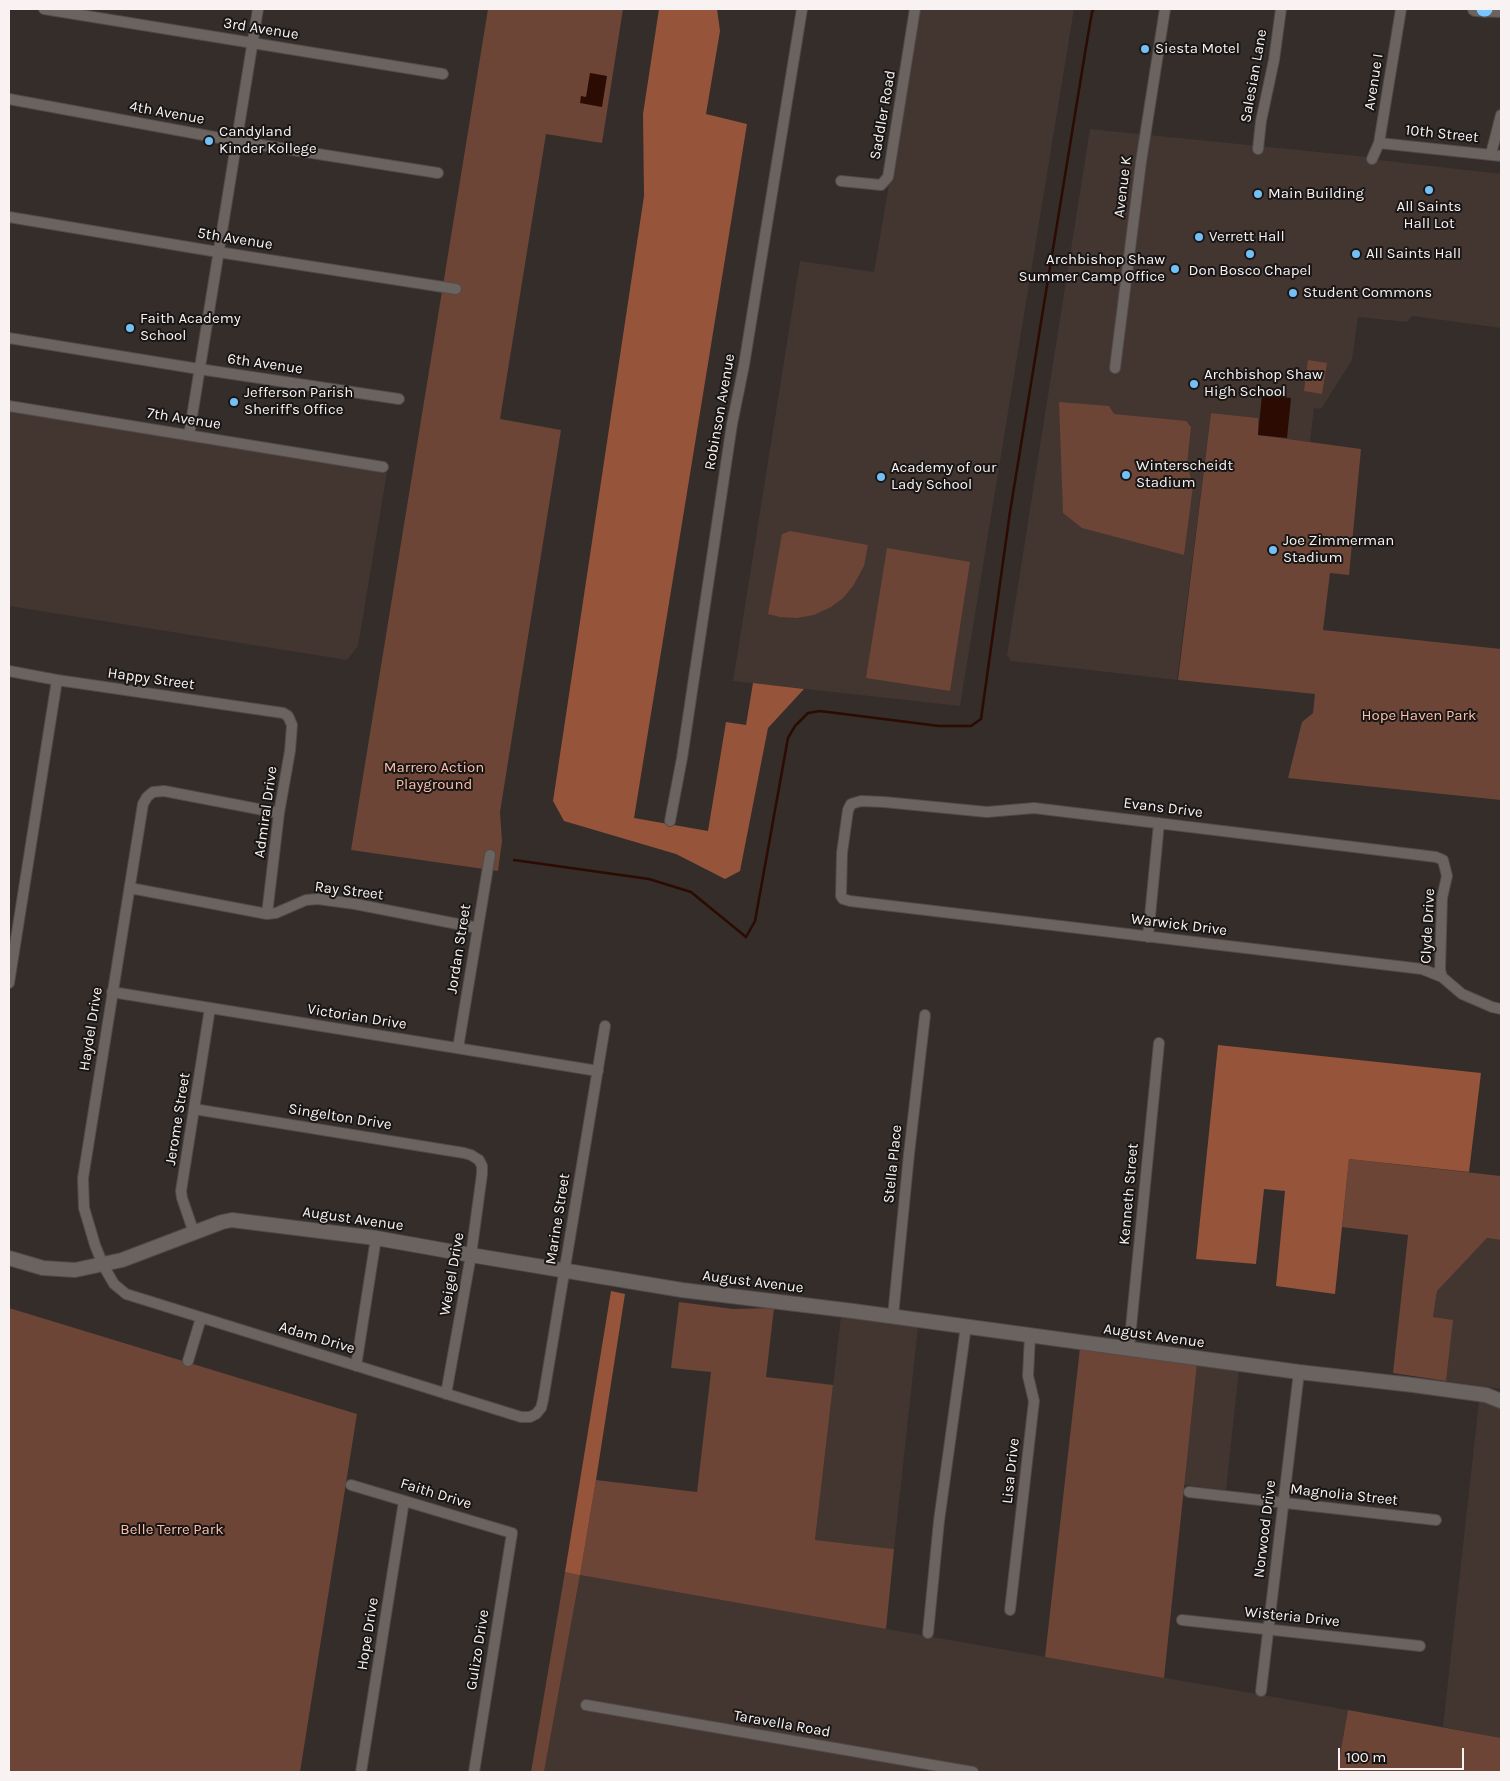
<!DOCTYPE html>
<html>
<head>
<meta charset="utf-8">
<style>
	body { margin:0 }
	#map { position:relative; width:1510px; height:1781px; overflow:hidden; background:#342d2a; font-family:Karla,sans-serif }
	canvas { display:block }
	.frame { position:absolute; inset:0; border:10px solid #f8f3f2; pointer-events:none }
	.scale { position:absolute; left:1338px; top:1748px; width:126px; height:22px; box-sizing:border-box; border:2px solid #f8f3f2; border-top:0; padding-left:6px; font-size:15px; line-height:18px; white-space:nowrap; color:#f8f3f2; -webkit-text-stroke:4px #191615; paint-order:stroke }
</style>
</head>
<body>
<div id="map">
<canvas width="1510" height="1781"></canvas>
<div class="frame"></div>
<div class="scale">100 m</div>
</div>
<script>
const ctx = document.querySelector('canvas').getContext('2d');
ctx.lineJoin = 'round';
function fillPath(path, color) { ctx.fillStyle = color; ctx.fill(path, 'evenodd'); }
const poly = rows => new Path2D(rows.map(r => 'M' + r).join(''));
function stroke(path, color, width, dash) { ctx.strokeStyle = color; ctx.lineWidth = width; ctx.lineCap = dash ? 'butt' : 'round'; ctx.setLineDash(dash || []); ctx.stroke(path); }
function label(font, color, halo, rows, align = 'center') {
  ctx.font = font + ' Karla,sans-serif'; ctx.lineWidth = 4; ctx.setLineDash([]); ctx.textBaseline = 'middle'; ctx.strokeStyle = halo; ctx.fillStyle = color; for (const [text, x, y, turn = 0] of rows) {
    ctx.save(); ctx.translate(x, y); ctx.rotate((+turn || 0) * Math.PI / 180); ctx.textAlign = isNaN(turn) ? turn : align; if (halo) ctx.strokeText(text, 0, 0); ctx.fillText(text, 0, 0); ctx.restore();
  }
}
fillPath(poly([
	[919,9,1074,9,960,706,733,681,800,261,874,272],
	[1090,129,1368,157,1379,160,1501,174,1501,328,1412,316,1407,322,1358,317,1352,360,1321,409,1314,408,1310,442,1257,435,1258,418,1211,413,1177,680,1011,661,1007,655],
	[9,410,387,472,358,646,347,660,9,606],
	[1487,1238,1501,1240,1501,1389,1446,1381,1452,1320,1433,1318,1437,1290],
	[841,1316,918,1327,894,1549,815,1540],
	[1197,1364,1239,1370,1226,1490,1184,1485],
	[1479,1401,1495,1405,1501,1410,1501,1738,1443,1727],
	[580,1575,1348,1710,1337,1772,544,1772]
]), '#433530');
fillPath(poly([
	[488,9,623,9,602,143,546,134,500,419,561,430,500,812,502,841,498,871,351,850],
	[1308,360,1327,363,1322,394,1304,391],
	[1059,402,1109,406,1114,414,1186,421,1191,427,1187,464,1193,486,1184,555,1082,528,1063,513],
	[1211,413,1258,418,1258,435,1361,449,1349,575,1330,573,1323,630,1501,649,1501,800,1288,778,1302,722,1313,713,1315,694,1178,680],
	[790,531,868,545,864,566,853,586,843,598,831,607,814,615,797,618,780,617,768,614,782,534],
	[887,548,970,562,950,691,866,678],
	[1349,1159,1501,1176,1501,1240,1487,1238,1437,1291,1433,1317,1453,1320,1446,1381,1393,1373,1408,1235,1342,1227],
	[679,1302,733,1309,774,1308,766,1377,833,1385,815,1540,894,1549,886,1629,580,1575,544,1772,531,1772,565,1572,580,1574,596,1480,697,1492,711,1372,671,1368],
	[9,1308,357,1414,300,1772,9,1772],
	[1080,1348,1197,1364,1164,1678,1045,1657],
	[1348,1710,1501,1738,1501,1772,1337,1772]
]), '#6c4537');
fillPath(poly([
	[659,9,717,9,720,31,706,114,747,124,634,818,708,831,726,722,746,725,753,683,804,689,768,728,740,871,725,879,676,854,564,821,553,801,644,196,643,114],
	[1218,1045,1481,1073,1469,1172,1349,1159,1335,1294,1276,1286,1285,1191,1264,1189,1256,1264,1196,1259],
	[611,1291,625,1294,596,1480,580,1575,565,1572]
]), '#96543b');
fillPath(poly([
	[590,73,607,76,602,107,580,103,581,96,586,97],
	[1262,395,1291,398,1287,438,1258,435]
]), '#2b0b02');
stroke(poly([
	[514,860,649,879,691,892,746,937,755,921,788,738,795,726,808,713,820,711,939,726,971,726,981,719,1010,512,1086,47,1092,12,1094,9]
]), '#2b0b02', 2.5);
const street = poly([
	[44,9,443,74],
	[9,99,236,141,438,173],
	[1379,143,1501,156],
	[1258,149,1261,121,1274,60,1281,9],
	[1491,154,1501,115],
	[1372,159,1379,143,1401,9],
	[841,181,881,185,888,177,915,9],
	[9,217,218,252,456,289],
	[9,338,199,369,399,399],
	[1115,368,1141,162,1165,9],
	[9,406,383,467],
	[189,435,258,9],
	[9,671,57,680,283,713,288,716,292,725,290,751,279,813,267,914],
	[279,813,164,791,153,792,147,797,143,804,83,1178,84,1208,95,1245,103,1265,114,1284,126,1294,521,1417,530,1417,536,1414,541,1408,543,1400,605,1026],
	[670,821,682,758,732,424,744,365,802,9],
	[130,888,267,914,276,913,306,900,318,899,355,904,478,928],
	[1148,937,1159,823],
	[1442,977,1440,970,1442,898,1447,876,1443,860,1436,857,1034,808,987,812,884,802,861,801,851,804,848,810,842,853,841,896,843,899,850,901,1422,969,1442,977,1462,994,1492,1007,1501,1009],
	[9,983,57,680],
	[112,992,598,1071],
	[458,1048,490,855],
	[194,1109,464,1153,471,1155,479,1160,482,1166,482,1174,471,1255,446,1394],
	[194,1233,182,1198,181,1191,210,1008],
	[893,1316,909,1154,925,1015],
	[1129,1348,1159,1043],
	[188,1361,201,1318],
	[356,1366,376,1238],
	[351,1485,512,1533,474,1772],
	[1189,1492,1436,1520],
	[1010,1610,1034,1401,1028,1376,1030,1335],
	[1182,1620,1420,1646],
	[928,1633,939,1521,966,1326],
	[1261,1691,1299,1372],
	[586,1705,973,1772],
	[361,1772,404,1501]
]);
const secondary = poly([
	[1475,9,1501,10],
	[9,1258,43,1268,75,1270,122,1260,222,1222,232,1220,376,1238,471,1255,682,1290,853,1311,1299,1372,1413,1385,1486,1395,1501,1401]
]);
const highway = poly([
	[1484,9,1485,9]
]);
stroke(street, '#514a49', 12);
stroke(secondary, '#514a49', 16);
stroke(highway, '#514a49', 18);
stroke(street, '#6b6360', 10);
stroke(secondary, '#6b6360', 14);
stroke(highway, '#77c6fd', 15);
for (const [x, y, r, color] of [
	[1145,49,5,"#73c0f6"],
	[209,141,5,"#73c0f6"],
	[1429,190,5,"#73c0f6"],
	[1258,194,5,"#73c0f6"],
	[1199,237,5,"#73c0f6"],
	[1250,254,5,"#73c0f6"],
	[1356,254,5,"#73c0f6"],
	[1175,269,5,"#73c0f6"],
	[1293,293,5,"#73c0f6"],
	[130,328,5,"#73c0f6"],
	[1194,384,5,"#73c0f6"],
	[234,402,5,"#73c0f6"],
	[1126,475,5,"#73c0f6"],
	[881,477,5,"#73c0f6"],
	[1273,550,5,"#73c0f6"]
]) { const dot = new Path2D(); dot.arc(x, y, r, 0, 2 * Math.PI); ctx.fillStyle = color; ctx.fill(dot); stroke(dot, '#191615', 2); }
label('15px', '#f8f3f2', '#191615', [
	["3rd Avenue",261,29,9],
	["Salesian Lane",1254,76,-80],
	["Avenue I",1374,82,-81],
	["4th Avenue",167,113,10],
	["Saddler Road",883,115,-80],
	["10th Street",1442,134,6],
	["Avenue K",1123,187,-83],
	["5th Avenue",235,239,9],
	["6th Avenue",265,364,8],
	["Robinson Avenue",720,412,-80],
	["7th Avenue",184,419,9],
	["Happy Street",151,679,8],
	["Evans Drive",1163,808,7],
	["Admiral Drive",266,812,-82],
	["Ray Street",349,891,7],
	["Warwick Drive",1179,925,7],
	["Clyde Drive",1428,926,-87],
	["Jordan Street",459,949,-81],
	["Victorian Drive",357,1017,9],
	["Haydel Drive",91,1029,-81],
	["Singelton Drive",340,1117,9],
	["Jerome Street",178,1119,-81],
	["Stella Place",893,1164,-84],
	["Kenneth Street",1129,1194,-85],
	["August Avenue",353,1219,8],
	["Marine Street",558,1219,-81],
	["Weigel Drive",452,1274,-80],
	["August Avenue",753,1282,7],
	["August Avenue",1154,1336,8],
	["Adam Drive",317,1338,17],
	["Lisa Drive",1011,1471,-84],
	["Faith Drive",436,1494,17],
	["Magnolia Street",1344,1495,6],
	["Norwood Drive",1265,1529,-83],
	["Wisteria Drive",1292,1617,6],
	["Hope Drive",368,1634,-81],
	["Gulizo Drive",478,1650,-81],
	["Taravella Road",782,1724,10]
]);
label('15px', '#f8f3f2', '#191615', [
	["Siesta Motel",1155,49],
	["Candyland",219,132],
	["Kinder Kollege",219,149],
	["Main Building",1268,194],
	["All Saints",1429,207,"center"],
	["Hall Lot",1429,224,"center"],
	["Verrett Hall",1209,237],
	["All Saints Hall",1366,254],
	["Archbishop Shaw",1165,260,"right"],
	["Summer Camp Office",1165,277,"right"],
	["Don Bosco Chapel",1250,271,"center"],
	["Student Commons",1303,293],
	["Faith Academy",140,319],
	["School",140,336],
	["Archbishop Shaw",1204,375],
	["High School",1204,392],
	["Jefferson Parish",244,393],
	["Sheriff's Office",244,410],
	["Winterscheidt",1136,466],
	["Stadium",1136,483],
	["Academy of our",891,468],
	["Lady School",891,485],
	["Joe Zimmerman",1283,541],
	["Stadium",1283,558]
], 'left');
label('15px', '#fcc0aa', '#191615', [
	["Hope Haven Park",1419,716],
	["Marrero Action",434,768],
	["Playground",434,785],
	["Belle Terre Park",172,1530]
]);
</script>
</body>
</html>
